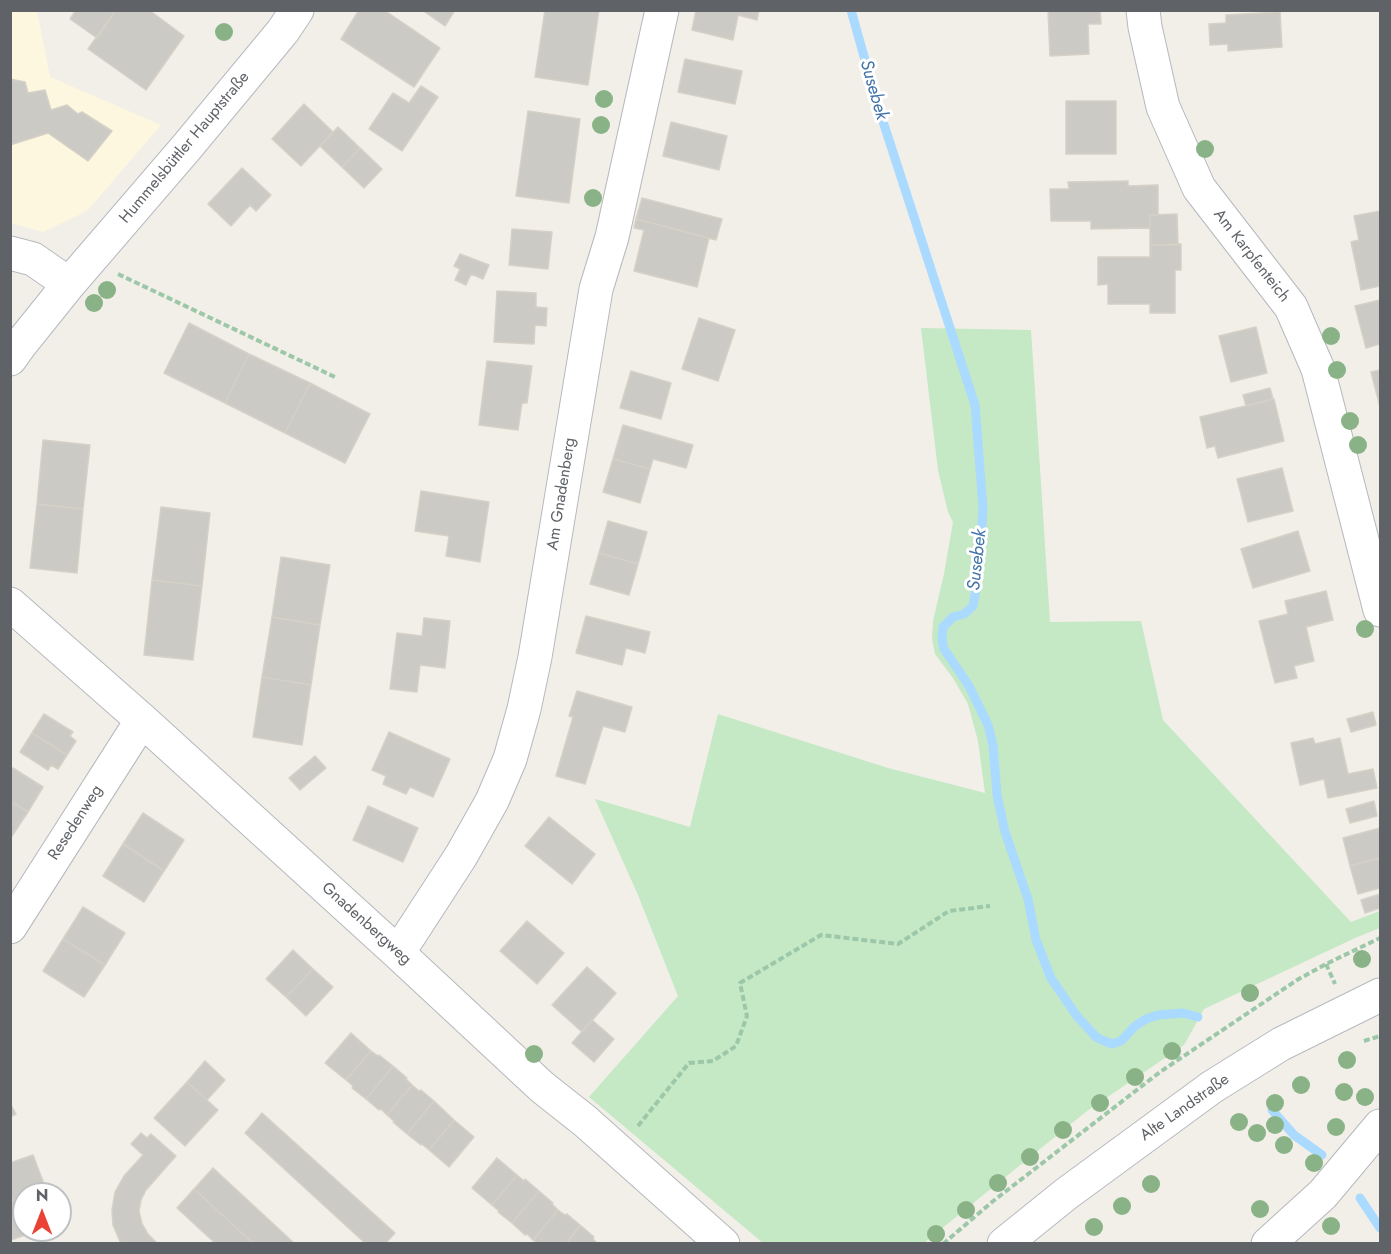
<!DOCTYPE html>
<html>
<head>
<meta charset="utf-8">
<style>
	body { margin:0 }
	#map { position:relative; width:1391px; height:1254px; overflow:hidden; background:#f1efe8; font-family:Jost,sans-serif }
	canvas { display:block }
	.frame { position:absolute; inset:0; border:12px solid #5f6368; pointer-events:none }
	.north { position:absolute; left:12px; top:1182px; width:60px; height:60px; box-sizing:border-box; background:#fff; border:2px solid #bfc1c3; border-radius:50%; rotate:0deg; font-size:16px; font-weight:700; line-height:24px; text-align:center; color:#5f6368 }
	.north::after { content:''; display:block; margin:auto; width:21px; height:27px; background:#ea4335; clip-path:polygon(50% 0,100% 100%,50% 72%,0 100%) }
</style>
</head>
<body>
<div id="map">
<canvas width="1391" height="1254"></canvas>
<div class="frame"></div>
<div class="north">N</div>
</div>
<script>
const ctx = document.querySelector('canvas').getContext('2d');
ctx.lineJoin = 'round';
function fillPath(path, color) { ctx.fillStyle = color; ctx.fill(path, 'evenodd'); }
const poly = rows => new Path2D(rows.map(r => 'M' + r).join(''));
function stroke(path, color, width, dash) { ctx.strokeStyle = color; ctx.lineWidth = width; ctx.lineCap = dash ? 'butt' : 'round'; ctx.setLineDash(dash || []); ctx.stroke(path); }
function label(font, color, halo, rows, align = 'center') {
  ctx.font = font + ' Jost,sans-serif'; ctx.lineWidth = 6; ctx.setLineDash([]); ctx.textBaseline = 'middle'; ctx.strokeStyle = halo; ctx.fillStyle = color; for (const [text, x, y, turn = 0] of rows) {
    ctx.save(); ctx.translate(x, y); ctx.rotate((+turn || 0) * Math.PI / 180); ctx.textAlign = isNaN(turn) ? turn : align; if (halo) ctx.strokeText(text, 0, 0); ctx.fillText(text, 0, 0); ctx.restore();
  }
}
fillPath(poly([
	[10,11,37,11,50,77,161,125,87,211,43,232,11,223]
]), '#fef7e0');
fillPath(poly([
	[921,328,1031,330,1050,622,1141,621,1163,720,1351,922,1380,911,1380,928,1355,938,1204,1009,1184,1045,1087,1111,924,1243,763,1243,589,1097,678,996,638,895,595,799,690,827,718,714,888,768,985,793,978,741,968,704,953,678,935,654,932,639,933,621,944,574,953,522,948,512,938,470]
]), '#c5e8c5');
stroke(poly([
	[851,10,877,103,975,405,983,508,980,559,977,584,973,606,964,614,953,617,943,627,942,639,944,649,969,686,988,725,993,745,997,795,1005,832,1028,899,1036,940,1051,978,1076,1015,1096,1037,1102,1040,1112,1044,1121,1041,1135,1026,1146,1019,1158,1015,1183,1013,1198,1017],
	[1272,1110,1294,1135,1322,1155],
	[1360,1198,1380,1228]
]), '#aadaff', 9);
const building = poly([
	[76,10,116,10,97,38,70,19,76,10],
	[116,10,149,10,184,36,146,90,88,49,116,10],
	[359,10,384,10,440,48,414,87,341,39,359,10],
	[422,10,455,10,445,26,422,10],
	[545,10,599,10,588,85,535,77,545,10],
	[696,10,759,10,757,20,738,15,733,40,692,30,696,10],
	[1048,10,1100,10,1101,24,1088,24,1089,54,1050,56,1048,10],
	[1280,12,1282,47,1228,51,1228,44,1210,45,1209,24,1226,23,1226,15,1280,12],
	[685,59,742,71,735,104,678,92,685,59],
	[10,79,25,82,28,93,45,90,51,110,67,105,78,114,82,112,112,131,88,161,48,133,10,145,10,79],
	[421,86,438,97,402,151,369,129,393,93,409,103,421,86],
	[1066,101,1116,101,1116,154,1066,154,1066,101],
	[304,104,333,132,301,166,272,139,304,104],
	[528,111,580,119,569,203,516,196,528,111],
	[671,122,727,136,719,170,663,156,671,122],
	[338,127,360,148,342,167,320,146,338,127],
	[360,148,382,169,364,188,342,167,360,148],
	[242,168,271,195,256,211,250,205,231,226,208,204,242,168],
	[1128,181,1128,186,1158,185,1158,215,1150,215,1150,228,1091,229,1091,221,1051,221,1050,189,1069,189,1068,182,1128,181],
	[642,198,722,219,716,240,636,219,642,198],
	[1380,211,1380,286,1361,290,1351,242,1359,240,1354,216,1380,211],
	[1177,214,1178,245,1150,245,1150,215,1177,214],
	[636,219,709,238,697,287,634,271,644,230,634,228,636,219],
	[512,229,552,232,548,269,509,265,512,229],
	[1181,244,1181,270,1175,270,1175,313,1150,313,1150,304,1108,304,1108,284,1098,285,1098,257,1150,257,1150,245,1181,244],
	[460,254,489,265,483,279,471,274,466,285,455,280,460,269,454,266,460,254],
	[497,291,536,293,536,307,547,308,546,326,535,325,534,344,494,342,497,291],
	[1380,300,1380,344,1366,348,1355,306,1380,300],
	[699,318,735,330,718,381,682,369,699,318],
	[189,323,249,354,225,403,164,373,189,323],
	[1256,327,1267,373,1231,382,1219,336,1256,327],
	[249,354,310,383,285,433,225,403,249,354],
	[487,361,532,366,527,403,522,403,518,430,479,425,487,361],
	[1380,370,1380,407,1371,372,1380,370],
	[631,371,671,383,661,419,620,408,631,371],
	[310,383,370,414,345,463,285,433,310,383],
	[1270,388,1273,399,1246,406,1243,395,1270,388],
	[1274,399,1284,441,1218,458,1215,446,1207,448,1200,417,1274,399],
	[623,425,693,445,686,468,653,459,650,469,613,459,623,425],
	[43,440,90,445,83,509,37,504,43,440],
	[613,459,650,469,640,503,603,492,613,459],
	[1282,468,1293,511,1248,522,1237,479,1282,468],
	[421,491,489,502,480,562,446,556,449,536,415,531,421,491],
	[37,504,83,509,77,573,30,568,37,504],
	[161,507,210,513,202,586,152,580,161,507],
	[608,521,647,532,638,564,599,553,608,521],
	[1298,531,1310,571,1253,588,1241,549,1298,531],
	[599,553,638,564,629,595,590,584,599,553],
	[281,557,330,565,320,625,272,617,281,557],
	[152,580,202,586,193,660,144,655,152,580],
	[1326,591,1333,620,1306,627,1314,661,1294,666,1297,678,1275,683,1259,621,1288,614,1285,601,1326,591],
	[586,616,650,632,645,653,626,648,622,665,576,653,586,616],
	[272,617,320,625,311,685,262,677,272,617],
	[424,618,450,621,445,668,420,665,417,692,390,689,397,633,422,636,424,618],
	[262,677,311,685,302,745,253,737,262,677],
	[577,691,632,707,625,732,603,726,585,784,556,776,573,717,569,716,577,691],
	[1373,712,1376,725,1351,732,1347,719,1373,712],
	[44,714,73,732,70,736,76,741,67,755,32,733,44,714],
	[389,732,450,759,433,797,410,787,406,794,383,784,386,776,372,770,389,732],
	[32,733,67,755,58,769,51,765,48,770,20,752,32,733],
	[1313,738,1315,744,1340,738,1348,774,1373,769,1377,788,1328,798,1324,779,1300,785,1291,743,1313,738],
	[315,756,326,768,300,790,289,778,315,756],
	[13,768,43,787,28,812,10,801,10,772,13,768],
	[10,801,28,812,12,836,10,835,10,801],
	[1374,801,1377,816,1350,823,1346,809,1374,801],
	[368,806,418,828,403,862,353,840,368,806],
	[143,813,184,840,164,871,123,844,143,813],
	[549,817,595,854,572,884,525,846,549,817],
	[1380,828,1380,858,1350,866,1343,838,1380,828],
	[123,844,164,871,144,902,103,876,123,844],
	[1380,858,1380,888,1358,894,1350,866,1380,858],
	[1380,894,1380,908,1365,913,1361,900,1380,894],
	[83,907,125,933,105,965,63,939,83,907],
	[527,921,564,953,537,984,500,951,527,921],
	[63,939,105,965,84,997,43,971,63,939],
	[293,950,313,969,286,997,266,979,293,950],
	[587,967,616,993,582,1032,552,1005,587,967],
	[313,969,333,987,306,1016,286,997,313,969],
	[592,1020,614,1039,594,1062,572,1043,592,1020],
	[351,1033,371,1051,346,1080,325,1063,351,1033],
	[371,1051,378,1056,379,1055,393,1066,366,1099,352,1088,353,1086,346,1080,371,1051],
	[205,1061,225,1080,207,1100,187,1082,205,1061],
	[393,1066,407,1078,406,1079,412,1085,387,1115,381,1109,379,1110,366,1099,393,1066],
	[187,1082,218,1110,185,1146,154,1118,187,1082],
	[412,1085,419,1091,421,1090,434,1101,407,1134,393,1122,394,1121,387,1115,412,1085],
	[434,1101,454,1120,429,1150,422,1144,421,1145,407,1134,434,1101],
	[10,1103,16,1114,10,1117,10,1103],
	[262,1113,395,1233,385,1244,366,1244,245,1133,262,1113],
	[454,1120,474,1137,449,1167,429,1150,454,1120],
	[141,1133,147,1138,151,1134,176,1156,146,1190,141,1200,139,1211,142,1224,148,1234,158,1244,121,1244,113,1225,112,1210,115,1192,124,1176,143,1155,131,1144,141,1133],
	[33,1155,46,1189,32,1194,24,1194,24,1197,10,1201,10,1163,33,1155],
	[497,1158,517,1175,492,1205,472,1188,497,1158],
	[213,1168,295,1244,254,1244,194,1189,213,1168],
	[517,1175,524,1181,525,1179,539,1191,512,1223,498,1212,499,1211,492,1205,517,1175],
	[46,1189,47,1194,32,1194,46,1189],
	[194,1189,254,1244,216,1244,177,1208,194,1189],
	[539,1191,553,1203,552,1204,558,1210,533,1240,527,1234,525,1235,512,1223,539,1191],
	[24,1197,24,1230,39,1230,11,1240,10,1201,24,1197],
	[558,1210,565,1215,567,1214,580,1225,579,1227,566,1244,538,1244,533,1240,558,1210],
	[580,1225,594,1237,593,1239,598,1244,566,1244,580,1225]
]);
fillPath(building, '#cccac5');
stroke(building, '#d6d1c6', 1.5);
const street = poly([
	[1143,10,1145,27,1163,107,1199,188,1291,307,1318,369,1380,610],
	[10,604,142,720,398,953,542,1087,585,1121,723,1244],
	[10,927,142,720],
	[398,953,461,856,492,801,510,759,524,709,535,657,596,289,612,237,662,10],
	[1268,1244,1323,1194,1380,1126]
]);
const secondary = poly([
	[10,253,33,259,69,284],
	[10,359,20,345,69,284,186,148,283,31,297,10],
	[1004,1244,1066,1194,1212,1087,1281,1044,1380,995]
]);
stroke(street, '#b5b8bc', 35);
stroke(secondary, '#b6babf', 35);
stroke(poly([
	[118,274,337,378],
	[1326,964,1335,984],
	[1364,1041,1380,1036],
	[638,1126,689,1063,713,1061,736,1046,747,1016,740,983,821,935,898,944,949,911,990,906],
	[943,1244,992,1202,1160,1072,1297,980,1326,964,1380,938]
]), '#9cc7a9', 4, [6, 3]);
stroke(street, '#fff', 33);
stroke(secondary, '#fff', 33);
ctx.fillStyle = '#89b387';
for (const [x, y] of [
	[224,32],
	[604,99],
	[601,125],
	[1205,149],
	[593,198],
	[107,290],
	[94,303],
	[1331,336],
	[1337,370],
	[1350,421],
	[1358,445],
	[1365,629],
	[1362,959],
	[1250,993],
	[1172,1051],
	[534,1054],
	[1347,1060],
	[1135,1077],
	[1301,1085],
	[1344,1092],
	[1365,1097],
	[1100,1103],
	[1275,1103],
	[1239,1122],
	[1275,1125],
	[1336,1127],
	[1063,1130],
	[1257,1133],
	[1284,1145],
	[1030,1157],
	[1314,1163],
	[998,1183],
	[1151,1184],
	[1122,1206],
	[1260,1209],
	[966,1210],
	[1331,1226],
	[1094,1227],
	[936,1234]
]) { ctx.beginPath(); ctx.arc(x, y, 9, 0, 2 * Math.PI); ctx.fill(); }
label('16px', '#5f6368', '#fff', [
	["Hummelsbüttler Hauptstraße",185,148,-50],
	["Am Karpfenteich",1251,256,52],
	["Am Gnadenberg",562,494,-81],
	["Resedenweg",76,823,-57],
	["Gnadenbergweg",366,924,42],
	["Alte Landstraße",1185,1108,-35]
]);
label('italic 18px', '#4174aa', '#fff', [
	["Susebek",873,90,74],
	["Susebek",978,560,-84]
]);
</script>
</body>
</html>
